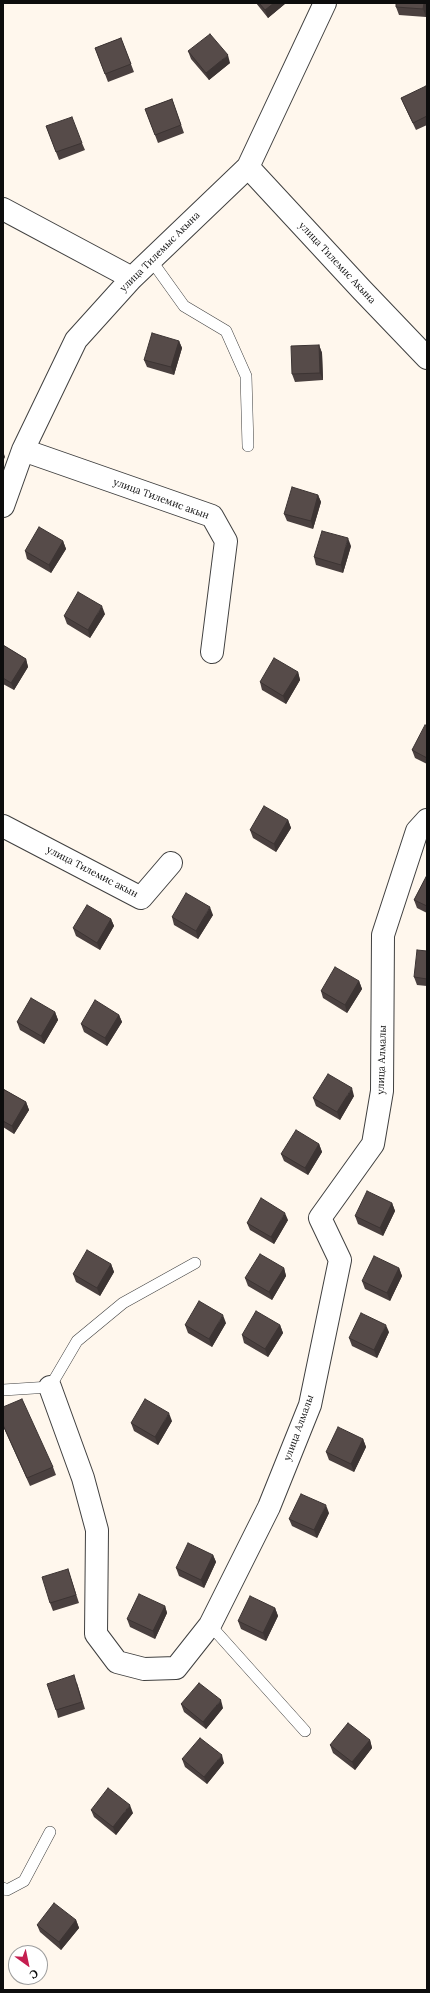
<!DOCTYPE html>
<html>
<head>
<meta charset="utf-8">
<style>
	body { margin:0 }
	#map { position:relative; width:430px; height:1993px; overflow:hidden; background:#fff7ed; font-family:Lora,serif }
	canvas { display:block }
	.frame { position:absolute; inset:0; border:4px solid #0d0d0d; pointer-events:none }
	.north { position:absolute; left:8px; top:1945px; width:40px; height:40px; box-sizing:border-box; background:#fff; border:1px solid #9e9e9e; border-radius:50%; rotate:147deg; font-size:11px; font-weight:700; line-height:16px; text-align:center; color:#0d0d0d }
	.north::after { content:''; display:block; margin:auto; width:14px; height:18px; background:#c51e50; clip-path:polygon(50% 0,100% 100%,50% 72%,0 100%) }
</style>
</head>
<body>
<div id="map">
<canvas width="430" height="1993"></canvas>
<div class="frame"></div>
<div class="north">С</div>
</div>
<script>
const ctx = document.querySelector('canvas').getContext('2d');
ctx.lineJoin = 'round';
const poly = rows => new Path2D(rows.map(r => 'M' + r).join(''));
function stroke(path, color, width, dash) { ctx.strokeStyle = color; ctx.lineWidth = width; ctx.lineCap = dash ? 'butt' : 'round'; ctx.setLineDash(dash || []); ctx.stroke(path); }
function fillPath(path, color) { ctx.fillStyle = color; ctx.fill(path, 'evenodd'); }
function label(font, color, halo, rows, align = 'center') {
  ctx.font = font + ' Lora,serif'; ctx.lineWidth = 4; ctx.setLineDash([]); ctx.textBaseline = 'middle'; ctx.strokeStyle = halo; ctx.fillStyle = color; for (const [text, x, y, turn = 0] of rows) {
    ctx.save(); ctx.translate(x, y); ctx.rotate((+turn || 0) * Math.PI / 180); ctx.textAlign = isNaN(turn) ? turn : align; if (halo) ctx.strokeText(text, 0, 0); ctx.fillText(text, 0, 0); ctx.restore();
  }
}
const service = poly([
	[151,260,184,306,226,331,246,376,248,446],
	[3,1390,50,1387,77,1341,123,1303,195,1263],
	[210,1625,305,1731],
	[3,1888,7,1890,24,1881,50,1832]
]);
const minor = poly([
	[248,167,361,289,427,358],
	[3,209,132,278],
	[23,450,212,516,226,541,212,652],
	[3,506,23,450,76,340,132,278,248,167,325,3],
	[3,826,141,898,171,863],
	[50,1387,83,1478,97,1530,96,1634,117,1662,144,1669,176,1668,210,1625,269,1507,310,1405,340,1260,320,1218,373,1144,382,1091,383,935,417,831,427,820]
]);
stroke(service, '#404040', 12);
stroke(minor, '#404040', 24);
stroke(service, '#fff', 11);
stroke(minor, '#fff', 22);
fillPath(poly([
	[256,3,286,3,268,18],
	[427,3,426,17,399,15,396,7],
	[121,38,134,72,108,82,95,48],
	[188,51,230,63,209,80,191,59],
	[427,87,427,125,416,130,404,105,401,98],
	[172,99,184,133,158,143,145,109],
	[46,126,82,143,85,150,59,160],
	[179,341,182,348,174,375,147,367,144,360],
	[319,345,322,353,323,380,295,382,292,374],
	[318,495,321,502,313,529,287,521,284,514],
	[63,541,66,549,51,573,27,559,25,551],
	[351,546,343,573,316,565,314,557],
	[105,614,90,638,67,624,64,616],
	[3,645,26,659,28,667,14,690,3,684],
	[298,672,300,680,286,704,262,690,260,682],
	[427,726,427,764,415,758,412,750],
	[288,820,291,828,276,852,253,838,250,830],
	[427,875,427,913,417,908,414,900],
	[213,915,198,939,174,925,172,917],
	[111,919,114,926,100,950,76,936,73,928],
	[427,951,427,986,417,985,414,977],
	[359,981,362,989,347,1013,323,998,321,991],
	[55,1012,58,1020,44,1044,20,1030,17,1022],
	[119,1015,122,1022,107,1046,84,1032,81,1024],
	[3,1089,26,1102,29,1110,14,1134,3,1127],
	[354,1096,340,1120,316,1106,313,1098],
	[319,1144,322,1152,308,1175,284,1161,281,1154],
	[392,1203,395,1211,383,1236,358,1224,355,1216],
	[288,1220,274,1244,250,1230,247,1223],
	[111,1264,114,1272,100,1296,76,1282,73,1274],
	[284,1268,286,1276,272,1300,248,1286,245,1278],
	[399,1268,402,1276,390,1301,365,1289,362,1281],
	[226,1323,212,1347,188,1333,185,1325],
	[280,1325,283,1333,268,1357,244,1343,242,1335],
	[389,1332,377,1358,352,1346,349,1338],
	[3,1407,53,1467,56,1475,30,1486,3,1426],
	[172,1421,158,1445,134,1431,131,1423],
	[363,1439,366,1447,354,1472,329,1460,326,1452],
	[329,1513,317,1538,292,1526,289,1519],
	[213,1555,216,1562,204,1588,179,1576,176,1568],
	[68,1569,79,1603,53,1611,50,1603],
	[165,1606,167,1613,155,1639,130,1627,127,1619],
	[275,1608,278,1616,266,1641,241,1629,238,1621],
	[77,1683,85,1709,58,1718,56,1710],
	[181,1704,223,1708,206,1729,184,1712],
	[370,1740,372,1748,355,1770,333,1753,330,1745],
	[182,1759,224,1763,207,1784,185,1767],
	[91,1810,133,1813,116,1835,94,1817],
	[76,1920,79,1928,61,1950,40,1932,37,1925]
]), '#4a403f');
fillPath(poly([
	[274,3,286,3,268,18,265,10],
	[424,3,427,3,426,17,423,9],
	[228,55,230,63,209,80,206,73],
	[179,341,182,348,174,375,171,367],
	[319,345,322,353,323,380,320,373],
	[3,451,5,457,3,461],
	[318,495,321,502,313,529,311,521],
	[348,538,351,546,343,573,341,565],
	[63,541,66,549,51,573,49,565],
	[102,606,105,614,90,638,88,630],
	[26,659,28,667,14,690,11,683],
	[298,672,300,680,286,704,283,696],
	[288,820,291,828,276,852,274,844],
	[210,907,213,915,198,939,196,931],
	[111,919,114,926,100,950,97,943],
	[359,981,362,989,347,1013,345,1005],
	[55,1012,58,1020,44,1044,41,1036],
	[119,1015,122,1022,107,1046,105,1038],
	[352,1088,354,1096,340,1120,337,1112],
	[26,1102,29,1110,14,1134,12,1126],
	[319,1144,322,1152,308,1175,305,1168],
	[392,1203,395,1211,383,1236,380,1228],
	[285,1213,288,1220,274,1244,271,1237],
	[111,1264,114,1272,100,1296,97,1288],
	[284,1268,286,1276,272,1300,269,1292],
	[399,1268,402,1276,390,1301,387,1293],
	[223,1315,226,1323,212,1347,209,1339],
	[280,1325,283,1333,268,1357,265,1349],
	[386,1325,389,1332,377,1358,374,1350],
	[169,1413,172,1421,158,1445,155,1437],
	[363,1439,366,1447,354,1472,351,1464],
	[326,1505,329,1513,317,1538,314,1530],
	[213,1555,216,1562,204,1588,201,1580],
	[165,1606,167,1613,155,1639,153,1631],
	[275,1608,278,1616,266,1641,263,1633],
	[221,1700,223,1708,206,1729,203,1722],
	[370,1740,372,1748,355,1770,352,1762],
	[222,1755,224,1763,207,1784,204,1777],
	[130,1805,133,1813,116,1835,113,1827],
	[76,1920,79,1928,61,1950,59,1942]
]), '#3c3433');
const building = poly([
	[259,3,274,3,265,10,259,3],
	[396,3,424,3,423,9,396,7,396,3],
	[210,34,228,55,206,73,188,51,210,34],
	[121,38,131,64,105,74,95,48,121,38],
	[426,86,427,87,427,116,413,123,401,98,426,86],
	[172,99,181,125,155,135,145,109,172,99],
	[72,117,82,143,56,152,46,126,72,117],
	[152,333,179,341,171,367,144,360,152,333],
	[319,345,320,373,292,374,291,346,319,345],
	[292,487,318,495,311,521,284,514,292,487],
	[39,527,63,541,49,565,25,551,39,527],
	[322,531,348,538,341,565,314,557,322,531],
	[78,592,102,606,88,630,64,616,78,592],
	[3,645,26,659,11,683,3,678,3,645],
	[274,658,298,672,283,696,260,682,274,658],
	[425,725,427,726,427,758,412,750,425,725],
	[264,806,288,820,274,844,250,830,264,806],
	[427,875,427,906,414,900,427,875],
	[186,893,210,907,196,931,172,917,186,893],
	[87,905,111,919,97,943,73,928,87,905],
	[417,950,427,951,427,979,414,977,417,950],
	[335,967,359,981,345,1005,321,991,335,967],
	[31,998,55,1012,41,1036,17,1022,31,998],
	[95,1000,119,1015,105,1038,81,1024,95,1000],
	[328,1074,352,1088,337,1112,313,1098,328,1074],
	[3,1089,26,1102,12,1126,3,1121,3,1089],
	[296,1130,319,1144,305,1168,281,1154,296,1130],
	[367,1191,392,1203,380,1228,355,1216,367,1191],
	[261,1198,285,1213,271,1237,247,1223,261,1198],
	[87,1250,111,1264,97,1288,73,1274,87,1250],
	[260,1254,284,1268,269,1292,245,1278,260,1254],
	[374,1256,399,1268,387,1293,362,1281,374,1256],
	[199,1301,223,1315,209,1339,185,1325,199,1301],
	[256,1311,280,1325,265,1349,242,1335,256,1311],
	[361,1313,386,1325,374,1350,349,1338,361,1313],
	[22,1399,53,1467,27,1478,3,1425,3,1407,22,1399],
	[145,1399,169,1413,155,1437,131,1423,145,1399],
	[338,1427,363,1439,351,1464,326,1452,338,1427],
	[301,1494,326,1505,314,1530,289,1519,301,1494],
	[188,1543,213,1555,201,1580,176,1568,188,1543],
	[68,1569,76,1595,50,1603,42,1577,68,1569],
	[139,1594,165,1606,153,1631,127,1619,139,1594],
	[250,1596,275,1608,263,1633,238,1621,250,1596],
	[74,1675,82,1702,56,1710,47,1684,74,1675],
	[199,1683,221,1700,203,1722,181,1704,199,1683],
	[348,1723,370,1740,352,1762,330,1745,348,1723],
	[200,1738,222,1755,204,1777,182,1759,200,1738],
	[108,1788,130,1805,113,1827,91,1810,108,1788],
	[54,1903,76,1920,59,1942,37,1925,54,1903]
]);
fillPath(building, '#564b49');
stroke(building, '#3c3433', 1);
label('10px', '#0d0d0d', '#fff', [
	["улица Тилемыс Акына",160,252,-45],
	["улица Тилемис Акына",337,263,47],
	["улица Тилемис акын",161,499,20],
	["улица Тилемис акын",92,872,27],
	["улица Алмалы",382,1060,-88],
	["улица Алмалы",299,1428,-70]
]);
</script>
</body>
</html>
